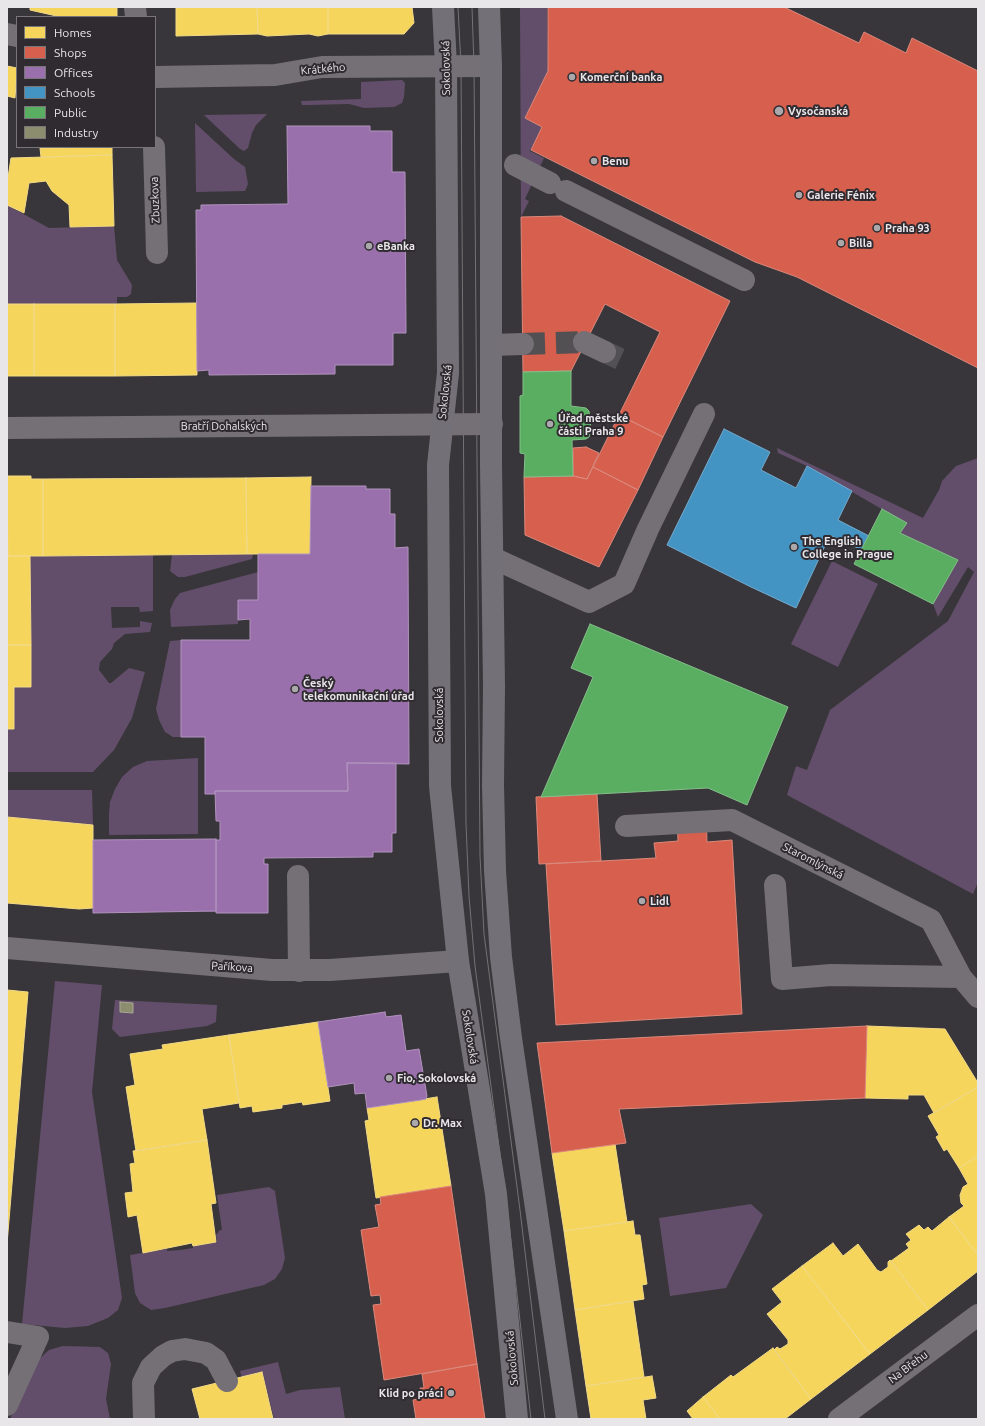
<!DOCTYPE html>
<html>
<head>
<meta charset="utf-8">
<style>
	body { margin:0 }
	#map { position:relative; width:985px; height:1426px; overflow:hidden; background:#38363a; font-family:Ubuntu,sans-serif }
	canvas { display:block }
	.frame { position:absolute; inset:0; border:8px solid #e9e6ea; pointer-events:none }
	.legend { position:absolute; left:16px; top:16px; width:140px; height:132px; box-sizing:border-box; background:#2f2b30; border:1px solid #79767a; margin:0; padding:5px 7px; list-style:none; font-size:12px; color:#e9e6ea }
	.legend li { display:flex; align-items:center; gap:8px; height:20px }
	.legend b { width:20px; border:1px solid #79767a }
</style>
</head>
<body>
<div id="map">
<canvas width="985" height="1426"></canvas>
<div class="frame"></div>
<ul class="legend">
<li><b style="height:11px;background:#f6d55c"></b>Homes</li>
<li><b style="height:11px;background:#d6604d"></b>Shops</li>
<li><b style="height:11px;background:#9970ab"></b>Offices</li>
<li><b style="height:11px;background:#4393c3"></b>Schools</li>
<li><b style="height:11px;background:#5aae61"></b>Public</li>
<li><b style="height:11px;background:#8c8c6e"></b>Industry</li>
</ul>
</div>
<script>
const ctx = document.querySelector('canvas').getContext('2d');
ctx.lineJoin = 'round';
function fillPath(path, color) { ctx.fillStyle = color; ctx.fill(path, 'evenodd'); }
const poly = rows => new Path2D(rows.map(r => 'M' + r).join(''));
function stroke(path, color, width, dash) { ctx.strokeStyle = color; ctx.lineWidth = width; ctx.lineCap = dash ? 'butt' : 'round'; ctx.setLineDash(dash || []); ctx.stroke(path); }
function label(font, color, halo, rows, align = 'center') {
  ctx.font = font + ' Ubuntu,sans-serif'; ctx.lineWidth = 4; ctx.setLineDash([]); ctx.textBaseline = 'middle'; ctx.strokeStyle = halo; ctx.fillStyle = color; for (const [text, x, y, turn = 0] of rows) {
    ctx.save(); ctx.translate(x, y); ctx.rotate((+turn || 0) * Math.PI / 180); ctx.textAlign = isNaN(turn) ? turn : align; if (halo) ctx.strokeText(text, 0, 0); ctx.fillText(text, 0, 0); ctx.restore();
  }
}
fillPath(poly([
	[520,7,547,7,548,72,525,118,542,127,530,151,544,158,525,199,529,201,521,217],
	[402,80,405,83,404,97,402,103,394,107,364,108,349,104,308,105,302,105,301,101,361,99,361,82],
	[267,114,256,125,252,133,248,148,244,151,240,149,204,115],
	[195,123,234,159,245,167,248,184,245,191,196,192],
	[7,205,49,228,114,226,117,260,132,285,131,294,127,297,117,297,117,304,7,304],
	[777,448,923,518,939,490,942,481,956,466,978,458,978,882,973,894,787,795,796,766,807,770,830,710,948,621,974,572,968,567,938,617,933,604,958,560,900,533,906,523,807,466,778,453],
	[253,554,252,559,185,577,178,577,170,571,172,555],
	[153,555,153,611,140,612,139,607,111,607,112,628,140,627,140,621,152,623,150,632,125,634,114,643,112,649,100,662,99,670,109,683,111,683,129,668,145,672,132,718,114,750,93,772,7,772,7,729,14,729,14,687,31,687,30,556],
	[832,561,878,584,838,667,791,644],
	[258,572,258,600,238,600,238,624,171,627,170,610,175,599,180,593],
	[181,640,181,737,173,737,165,732,159,720,156,709,170,641],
	[198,758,198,834,109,835,109,814,110,802,115,789,122,777,133,767,147,761],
	[7,790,92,790,93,825,7,817],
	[55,981,102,985,92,1092,122,1298,118,1310,108,1318,88,1326,65,1328,22,1324],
	[115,1000,217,1005,216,1022,207,1026,120,1037,112,1029],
	[269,1187,275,1191,285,1258,282,1269,275,1279,264,1285,165,1308,151,1310,140,1303,135,1293,130,1255,167,1249,167,1251,180,1250,193,1248,193,1246,217,1242,216,1235,220,1230,222,1230,217,1195],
	[751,1204,763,1215,726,1288,670,1296,659,1218],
	[63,1346,100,1347,108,1353,111,1364,106,1399,110,1419,10,1419,32,1370,39,1359,49,1350],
	[278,1362,286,1394,300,1390,340,1387,345,1419,274,1419,263,1374,242,1378,240,1371]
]), '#624e6a');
const homes = poly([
	[30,7,117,7,117,17,61,17,30,10,30,7],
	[176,7,257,7,258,34,176,36,176,7],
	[257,7,328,7,328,34,318,36,309,34,267,36,258,34,257,7],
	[328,7,412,7,414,23,404,34,328,34,328,7],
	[7,66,17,68,15,98,7,96,7,66],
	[112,147,112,155,41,157,40,148,112,147],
	[112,155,114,226,70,227,69,205,52,191,46,181,29,183,24,213,7,205,7,184,11,158,112,155],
	[197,303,197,375,115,376,115,304,197,303],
	[7,304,34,304,34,376,7,376,7,304],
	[34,304,115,304,115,376,34,376,34,304],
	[7,476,31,476,31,479,43,479,43,556,8,556,7,476],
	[311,477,310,554,247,554,246,478,311,477],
	[246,478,247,554,43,556,43,479,246,478],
	[7,540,8,556,30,556,31,645,7,645,7,540],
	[7,645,31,645,31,687,14,687,14,729,7,729,7,645],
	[7,817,93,825,93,908,79,909,7,903,7,817],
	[7,990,28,992,7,1244,7,990],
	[318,1022,330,1101,303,1105,302,1102,282,1105,282,1108,253,1112,252,1106,240,1108,229,1035,318,1022],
	[867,1026,945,1029,978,1083,978,1087,934,1113,924,1095,908,1095,908,1099,865,1098,867,1026],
	[229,1035,239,1103,202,1109,207,1140,136,1151,126,1087,135,1085,130,1054,163,1049,162,1045,229,1035],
	[978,1087,978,1156,959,1168,947,1149,944,1151,936,1137,939,1135,928,1116,978,1087],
	[437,1097,451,1186,376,1198,365,1121,369,1120,367,1108,437,1097],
	[207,1140,216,1203,211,1204,216,1242,193,1246,192,1243,143,1253,137,1215,128,1217,125,1193,133,1192,130,1164,135,1163,133,1151,207,1140],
	[615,1144,627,1222,564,1231,552,1153,615,1144],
	[978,1156,978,1255,949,1217,964,1206,961,1203,960,1195,963,1187,968,1184,959,1168,978,1156],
	[949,1217,978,1255,978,1271,928,1310,891,1261,909,1248,906,1244,911,1240,906,1234,919,1225,924,1230,928,1227,932,1231,949,1217],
	[633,1221,635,1235,640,1235,647,1284,642,1285,644,1299,575,1310,564,1231,633,1221],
	[833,1243,843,1256,858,1244,877,1270,881,1272,888,1267,888,1262,890,1260,928,1310,870,1354,802,1266,833,1243],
	[802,1266,870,1354,811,1399,774,1350,777,1347,780,1349,788,1344,788,1340,767,1314,782,1302,772,1289,802,1266],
	[633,1301,644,1377,586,1386,575,1310,633,1301],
	[773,1348,811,1399,785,1419,720,1419,703,1397,731,1375,733,1377,773,1348],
	[262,1372,273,1419,200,1419,192,1389,262,1372],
	[652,1376,656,1398,643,1400,646,1419,591,1419,586,1386,652,1376],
	[703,1397,720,1419,693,1419,687,1411,703,1397]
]);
fillPath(homes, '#f6d55c');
stroke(homes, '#f2da87', 1);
const shops = poly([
	[548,7,784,7,859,43,864,32,906,53,912,38,978,71,978,368,797,277,755,262,531,150,542,127,525,118,548,71,548,7],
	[561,216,730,301,663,437,619,415,660,332,605,304,571,371,523,372,521,217,561,216],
	[619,415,663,437,638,490,593,467,619,415],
	[586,447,599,453,587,479,573,476,573,448,586,447],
	[593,467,638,490,599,567,525,535,524,477,573,476,587,479,593,467],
	[597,794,601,861,539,864,536,797,597,794],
	[706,813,707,842,732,840,742,1014,556,1025,546,864,656,858,654,843,678,841,677,815,706,813],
	[867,1026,865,1098,619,1109,626,1143,552,1153,537,1043,867,1026],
	[451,1186,477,1364,384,1380,373,1305,381,1304,380,1295,371,1296,361,1230,379,1227,375,1205,381,1204,380,1197,451,1186],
	[477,1364,485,1419,416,1419,413,1400,422,1398,420,1388,424,1388,422,1374,477,1364]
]);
fillPath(shops, '#d6604d');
stroke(shops, '#dc887c', 1);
const offices = poly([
	[287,126,370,126,370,131,392,131,392,172,405,172,406,333,393,333,393,365,335,365,335,374,209,375,209,370,197,371,196,210,201,210,201,205,288,204,287,126],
	[311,486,366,486,366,489,390,489,390,514,395,514,395,548,408,547,409,764,347,763,348,791,215,791,215,794,205,794,205,737,181,737,181,640,250,640,250,619,238,620,238,600,258,600,258,554,310,554,311,486],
	[347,763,396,763,396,833,392,833,392,852,373,852,373,857,264,858,264,864,268,864,268,913,216,913,216,840,220,840,220,821,216,821,215,791,348,791,347,763],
	[216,839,216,911,93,913,93,840,216,839],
	[385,1012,386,1017,401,1015,406,1051,419,1049,427,1096,426,1099,421,1100,367,1108,365,1093,355,1094,354,1083,328,1087,318,1022,385,1012]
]);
fillPath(offices, '#9970ab');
stroke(offices, '#b193be', 1);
const schools = poly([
	[724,429,770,452,761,470,796,488,807,466,852,491,838,520,869,536,862,550,830,535,796,608,751,587,667,545,724,429]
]);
fillPath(schools, '#4393c3');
stroke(schools, '#75accf', 1);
const public = poly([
	[571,371,571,406,586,408,589,411,591,430,589,437,586,439,572,440,573,476,524,477,525,454,520,453,520,396,523,395,523,372,571,371],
	[882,509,907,523,900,533,958,560,933,604,854,564,882,509],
	[590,624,788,707,747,805,708,788,541,797,593,677,571,668,590,624]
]);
fillPath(public, '#5aae61');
stroke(public, '#85bf8a', 1);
const industry = poly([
	[120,1002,133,1003,133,1013,120,1012,120,1002]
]);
fillPath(industry, '#8c8c6e');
stroke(industry, '#a8a793', 1);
stroke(poly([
	[523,344,584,342],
	[605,352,620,359]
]), '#535054', 22, [22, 11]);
stroke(poly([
	[135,7,136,17],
	[7,34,17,36],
	[155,77,275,75,322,67,491,66],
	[154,147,157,253],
	[515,165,550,183],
	[566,191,744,280],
	[584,342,605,352],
	[491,345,523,344],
	[7,428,492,424],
	[493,558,589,602,624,584,648,529,704,414],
	[626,826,732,820,931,920,961,977,978,997],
	[298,876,299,971],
	[775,885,782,979,831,975,961,977],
	[7,948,272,970,330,970,458,961],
	[7,1332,38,1337,7,1405],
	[144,1419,143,1383,151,1367,163,1356,172,1351,185,1349,206,1353,216,1360,227,1381],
	[839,1419,978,1315]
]), '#747076', 22);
stroke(poly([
	[443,7,446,66,448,373,438,465,440,786,458,961,496,1194,517,1419],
	[489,7,491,66,491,465,494,686,493,785,495,871,501,957,511,1038,567,1419]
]), '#747078', 22);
stroke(poly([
	[458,7,461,66,466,824,469,896,475,966,508,1214,531,1419],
	[472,7,474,66,480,856,484,934,520,1210,545,1419]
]), '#747276', 1);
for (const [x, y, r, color] of [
	[572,77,4,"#aba8ac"],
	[779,111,5,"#aba8ac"],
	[594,161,4,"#aba8ac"],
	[799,195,4,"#aba8ac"],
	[877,228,4,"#aba8ac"],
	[841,243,4,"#aba8ac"],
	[369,246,4,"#aba8ac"],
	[550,424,4,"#aba8ac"],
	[794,547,4,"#aba8ac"],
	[295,689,4,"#aba8ac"],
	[642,901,4,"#aba8ac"],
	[389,1078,4,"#aba8ac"],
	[415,1123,4,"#aba8ac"],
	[451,1393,4,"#aba8ac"]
]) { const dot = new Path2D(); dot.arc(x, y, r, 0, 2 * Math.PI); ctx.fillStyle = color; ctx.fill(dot); stroke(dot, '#2f2b30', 1.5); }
label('11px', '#e9e6ea', '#2f2b30', [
	["Sokolovská",446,68,-91],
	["Krátkého",323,69,-5],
	["Zbuzkova",155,200,-92],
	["Sokolovská",445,392,-84],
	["Bratří Dohalských",224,426],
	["Sokolovská",439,715,-90],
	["Staromlýnská",813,861,27],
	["Paříkova",232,967,4],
	["Sokolovská",470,1037,81],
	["Sokolovská",512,1358,-95],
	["Na Břehu",908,1367,-37]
]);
label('bold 11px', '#e9e6ea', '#2f2b30', [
	["Komerční banka",580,77],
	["Vysočanská",788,111],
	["Benu",602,161],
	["Galerie Fénix",807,195],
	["Praha 93",885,228],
	["Billa",849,243],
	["eBanka",377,246],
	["Úřad městské",558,418],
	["části Praha 9",558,431],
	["The English",802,541],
	["College in Prague",802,554],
	["Český",303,683],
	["telekomunikační úřad",303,696],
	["Lidl",650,901],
	["Fio, Sokolovská",397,1078],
	["Dr. Max",423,1123],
	["Klid po práci",443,1393,"right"]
], 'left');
</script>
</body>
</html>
